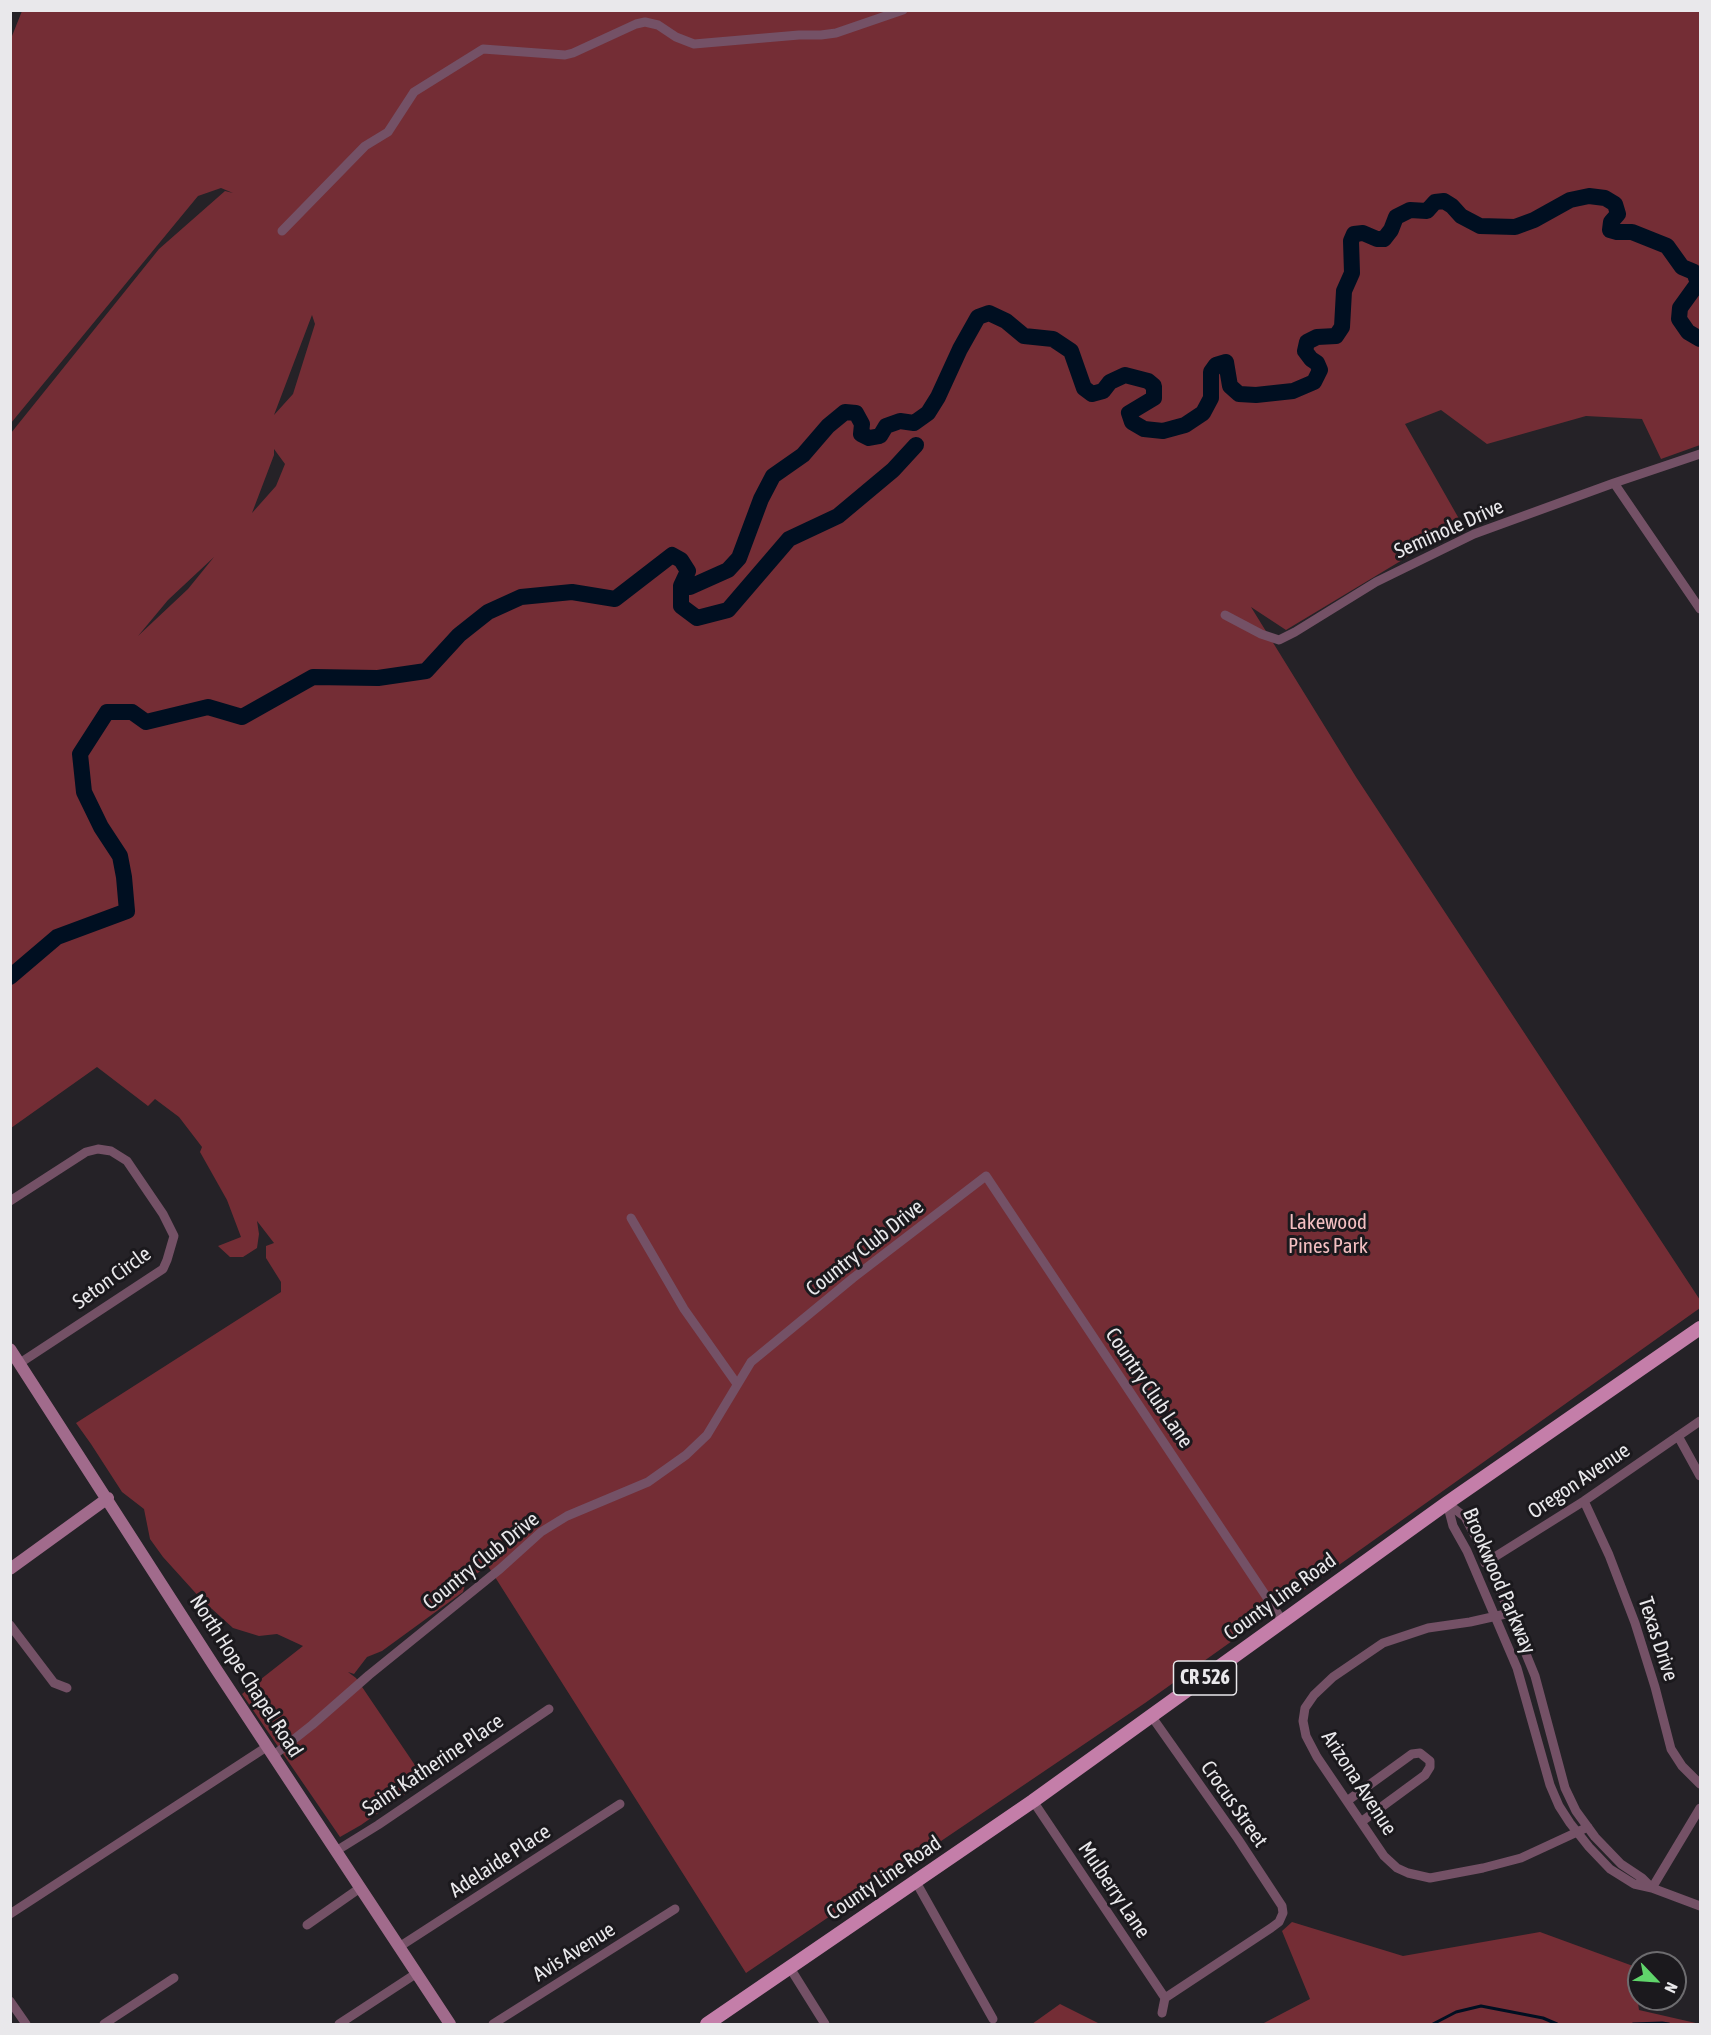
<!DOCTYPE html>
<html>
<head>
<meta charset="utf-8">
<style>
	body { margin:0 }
	#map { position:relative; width:1711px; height:2035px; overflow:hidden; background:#252227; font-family:"Asap Condensed",sans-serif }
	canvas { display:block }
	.frame { position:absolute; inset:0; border:12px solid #e9e8eb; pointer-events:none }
	.north { position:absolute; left:1627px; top:1951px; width:60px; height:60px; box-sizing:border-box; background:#1b191d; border:2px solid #6d6c6f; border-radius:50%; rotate:115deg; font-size:16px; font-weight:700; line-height:24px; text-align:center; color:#e9e8eb }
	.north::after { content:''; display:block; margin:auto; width:21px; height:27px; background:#60d56b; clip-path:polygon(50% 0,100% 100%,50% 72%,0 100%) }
</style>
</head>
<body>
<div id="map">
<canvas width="1711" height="2035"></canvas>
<div class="frame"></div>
<div class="north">N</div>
</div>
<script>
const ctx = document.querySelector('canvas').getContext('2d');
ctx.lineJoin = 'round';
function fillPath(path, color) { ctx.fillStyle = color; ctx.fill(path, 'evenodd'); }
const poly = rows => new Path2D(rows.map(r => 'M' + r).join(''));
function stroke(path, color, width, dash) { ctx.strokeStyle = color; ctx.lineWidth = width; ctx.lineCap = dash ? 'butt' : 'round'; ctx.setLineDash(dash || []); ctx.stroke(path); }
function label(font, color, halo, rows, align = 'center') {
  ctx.font = font + ' "Asap Condensed",sans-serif'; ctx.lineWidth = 6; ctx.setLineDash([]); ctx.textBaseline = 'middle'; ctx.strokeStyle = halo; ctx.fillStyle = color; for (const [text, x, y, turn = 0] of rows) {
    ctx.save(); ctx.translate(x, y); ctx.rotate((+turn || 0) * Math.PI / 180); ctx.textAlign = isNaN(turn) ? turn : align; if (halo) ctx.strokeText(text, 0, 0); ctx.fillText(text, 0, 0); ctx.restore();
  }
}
fillPath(poly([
	[22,11,1700,11,1700,445,1661,459,1642,419,1586,416,1487,444,1441,410,1405,424,1462,524,1286,630,1251,607,1356,777,1700,1300,1700,1308,1145,1703,746,1973,488,1566,466,1581,463,1592,382,1651,367,1657,354,1674,348,1672,356,1678,425,1780,361,1825,340,1837,242,1694,303,1646,277,1634,259,1636,233,1628,201,1599,163,1557,150,1539,144,1509,122,1492,91,1444,76,1423,281,1292,281,1282,266,1258,266,1246,274,1243,257,1221,259,1234,257,1248,243,1257,230,1257,218,1246,241,1237,227,1200,200,1152,202,1147,179,1117,155,1099,148,1106,97,1067,11,1128,11,433,159,249,225,191,233,193,221,188,198,196,11,423,10,41],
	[312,315,315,324,293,394,274,415],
	[274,449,285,464,276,486,252,513,274,455],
	[214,557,188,589,138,636,168,600],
	[1292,1922,1403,1956,1540,1932,1633,1966,1639,2010,1700,2024,1262,2024,1310,1999,1282,1931],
	[1060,2004,1100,2024,1032,2024]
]), '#742d35');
stroke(poly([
	[1433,2024,1456,2012,1481,2006,1543,2018,1557,2024],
	[1633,2024,1662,2023,1669,2024]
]), '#000f21', 3);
stroke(poly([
	[681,586,690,587,728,570,739,558,761,499,773,476,803,455,828,426,845,412,856,413,862,424,861,434,869,438,880,436,886,426,900,421,914,423,928,413,938,397,960,349,978,317,989,313,1006,321,1024,336,1053,339,1071,351,1084,388,1092,394,1103,391,1110,382,1125,375,1148,381,1154,386,1154,398,1129,413,1132,422,1144,429,1163,431,1185,425,1203,413,1211,398,1211,372,1216,365,1226,362,1230,386,1239,394,1256,395,1293,391,1314,382,1320,370,1317,363,1311,359,1305,351,1307,342,1317,337,1336,336,1342,327,1344,291,1352,273,1351,241,1354,234,1363,233,1377,239,1384,239,1391,230,1396,217,1410,210,1427,211,1435,202,1444,201,1452,206,1461,216,1480,226,1515,227,1534,220,1570,200,1589,196,1605,198,1615,204,1618,214,1611,222,1610,230,1617,232,1632,232,1667,246,1682,267,1694,272,1698,283,1680,308,1679,319,1688,332,1700,339],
	[10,977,57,937,127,911,124,877,120,856,101,827,84,792,80,754,107,712,132,712,146,722,208,707,242,717,313,677,378,678,426,671,459,635,488,612,521,597,572,592,615,599,672,555,681,560,688,571,681,586,681,606,697,618,728,610,789,539,838,516,893,470,916,445]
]), '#000f21', 16);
stroke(poly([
	[282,231,365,146,388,132,414,92,483,49,565,55,573,53,636,24,645,22,658,25,676,37,694,44,799,35,821,35,836,33,903,10],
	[1614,483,1700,609],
	[1225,615,1261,634,1279,640,1295,632,1376,582,1474,534,1614,483,1700,454],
	[10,1201,86,1152,98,1149,111,1151,127,1161,163,1214,174,1236,167,1260,163,1269,20,1363],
	[631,1218,684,1309,737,1384],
	[1678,1436,1700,1476],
	[1584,1501,1609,1555,1635,1623,1655,1687,1671,1749,1682,1766,1700,1784],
	[1447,1503,1453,1526,1467,1551,1517,1668,1550,1785,1559,1806,1570,1823,1589,1847,1610,1869,1634,1884,1652,1888,1700,1906],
	[1447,1503,1465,1517,1488,1561,1535,1676,1565,1788,1576,1811,1595,1837,1621,1864,1642,1878,1652,1888],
	[1485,1563,1584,1501,1700,1421],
	[1510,1613,1470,1622,1428,1628,1383,1643,1333,1677,1314,1695,1305,1708,1303,1721,1306,1736,1317,1757,1384,1856,1397,1868,1408,1873,1430,1878,1483,1868,1521,1858,1588,1827],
	[10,1625,54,1683,67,1688],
	[1152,1717,1238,1839,1282,1906,1283,1913,1279,1922,1271,1928,1165,1998],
	[274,1755,312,1725,369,1675,500,1569,541,1532,567,1516,648,1482,686,1455,707,1435,751,1362,853,1278,986,1176,1282,1620],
	[1033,1801,1165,1998],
	[1347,1801,1412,1754,1420,1753,1430,1761,1430,1767,1425,1775,1361,1822],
	[336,1851,378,1825,549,1709],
	[916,1882,993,2019],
	[1652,1888,1700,1808],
	[10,1914,268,1746],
	[307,1925,360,1888],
	[399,1947,620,1804],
	[790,1968,825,2024],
	[10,2001,26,2024],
	[1162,2013,1165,1998],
	[104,2024,174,1978],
	[339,2024,417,1973],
	[493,2024,675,1909]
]), '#745166', 9);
stroke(poly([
	[10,1349,216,1669,450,2024],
	[10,1569,108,1498]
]), '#a16b8c', 12);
stroke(poly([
	[707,2024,1033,1801,1447,1503,1700,1328]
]), '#c47ea9', 14);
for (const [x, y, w] of [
	[1205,1678,63]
]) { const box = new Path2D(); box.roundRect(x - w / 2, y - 17, w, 34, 4.5); ctx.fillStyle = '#1b191d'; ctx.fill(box); stroke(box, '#e9e8eb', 1.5); }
label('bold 20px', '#e9e8eb', null, [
	["CR 526",1205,1678]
]);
label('21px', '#e9e8eb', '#1b191d', [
	["Seminole Drive",1449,529,-24],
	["Country Club Drive",865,1248,-38],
	["Seton Circle",112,1278,-36],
	["Country Club Lane",1149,1388,56],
	["Oregon Avenue",1579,1481,-34],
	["Country Club Drive",481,1561,-39],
	["Brookwood Parkway",1499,1581,67],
	["County Line Road",1280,1597,-36],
	["Texas Drive",1658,1639,72],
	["North Hope Chapel Road",246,1676,57],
	["Saint Katherine Place",433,1765,-34],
	["Arizona Avenue",1359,1783,57],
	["Crocus Street",1234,1804,55],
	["Adelaide Place",500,1861,-33],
	["County Line Road",884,1878,-34],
	["Mulberry Lane",1114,1890,56],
	["Avis Avenue",574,1952,-32]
]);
label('21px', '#f3bfc1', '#1b191d', [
	["Lakewood",1328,1222],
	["Pines Park",1328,1246]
]);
</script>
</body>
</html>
